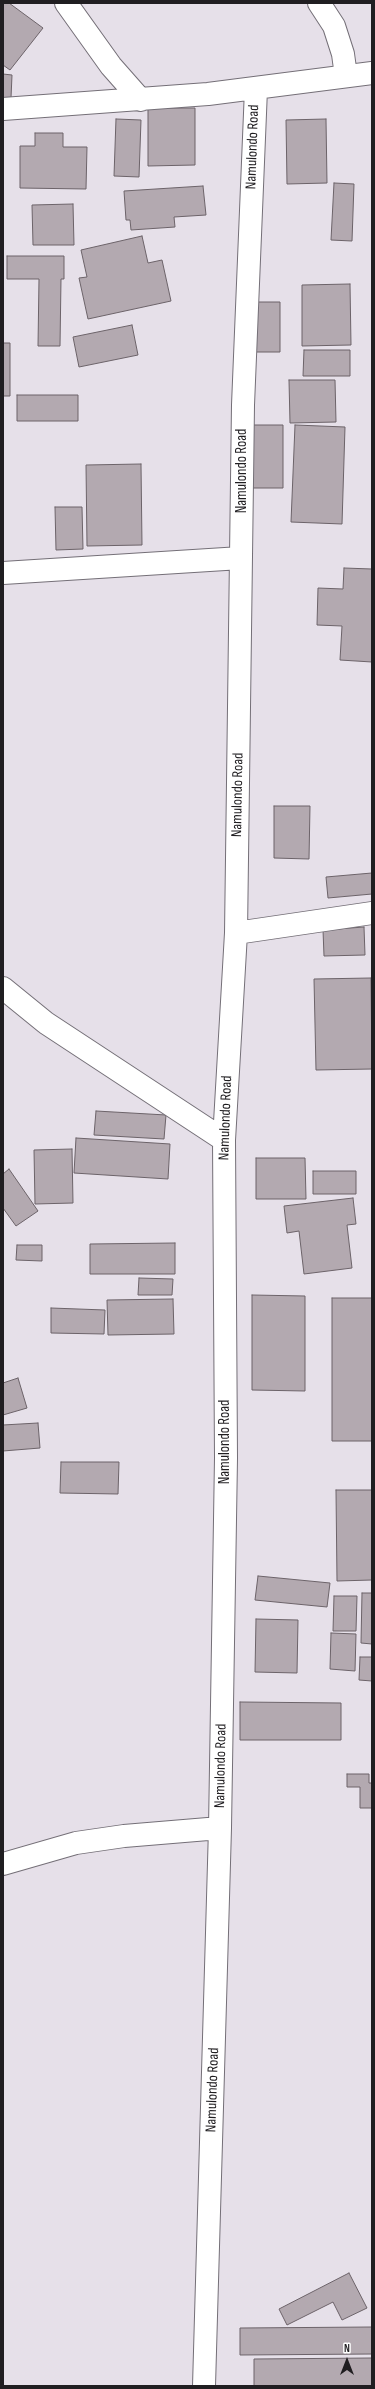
<!DOCTYPE html>
<html>
<head>
<meta charset="utf-8">
<style>
	body { margin:0 }
	#map { position:relative; width:375px; height:2389px; overflow:hidden; background:#e6e0e9; font-family:"Sofia Sans Condensed",sans-serif }
	canvas { display:block }
	.frame { position:absolute; inset:0; border:4px solid #201e21; pointer-events:none }
	.north { position:absolute; left:327px; top:2341px; width:40px; height:40px; -webkit-text-stroke:3px #fff; paint-order:stroke; rotate:0deg; font-size:11px; font-weight:700; line-height:16px; text-align:center; color:#201e21 }
	.north::after { content:''; display:block; margin:auto; width:14px; height:18px; background:#201e21; clip-path:polygon(50% 0,100% 100%,50% 72%,0 100%) }
</style>
</head>
<body>
<div id="map">
<canvas width="375" height="2389"></canvas>
<div class="frame"></div>
<div class="north">N</div>
</div>
<script>
const ctx = document.querySelector('canvas').getContext('2d');
ctx.lineJoin = 'round';
function fillPath(path, color) { ctx.fillStyle = color; ctx.fill(path, 'evenodd'); }
const poly = rows => new Path2D(rows.map(r => 'M' + r).join(''));
function stroke(path, color, width, dash) { ctx.strokeStyle = color; ctx.lineWidth = width; ctx.lineCap = dash ? 'butt' : 'round'; ctx.setLineDash(dash || []); ctx.stroke(path); }
function label(font, color, halo, rows, align = 'center') {
  ctx.font = font + ' "Sofia Sans Condensed",sans-serif'; ctx.lineWidth = 3; ctx.setLineDash([]); ctx.textBaseline = 'middle'; ctx.strokeStyle = halo; ctx.fillStyle = color; for (const [text, x, y, turn = 0] of rows) {
    ctx.save(); ctx.translate(x, y); ctx.rotate((+turn || 0) * Math.PI / 180); ctx.textAlign = isNaN(turn) ? turn : align; if (halo) ctx.strokeText(text, 0, 0); ctx.fillText(text, 0, 0); ctx.restore();
  }
}
const building = poly([
	[3,3,9,3,43,28,10,70,3,65,3,3],
	[3,74,12,75,11,98,3,98,3,74],
	[148,108,195,108,195,165,148,166,148,108],
	[116,119,141,120,139,177,114,176,116,119],
	[326,119,327,183,287,184,286,120,326,119],
	[35,133,63,133,63,147,87,147,86,189,20,188,20,146,35,146,35,133],
	[334,183,354,184,352,241,331,240,334,183],
	[203,186,206,215,174,217,175,227,131,230,130,220,126,220,124,191,203,186],
	[73,204,74,245,33,245,32,205,73,204],
	[142,236,148,263,162,260,171,301,88,319,79,278,87,277,81,250,142,236],
	[7,256,64,256,64,279,61,279,60,346,38,346,39,279,7,279,7,256],
	[350,284,351,345,302,346,302,285,350,284],
	[256,302,280,302,280,352,256,352,256,302],
	[132,325,138,355,79,367,73,337,132,325],
	[3,343,10,343,10,396,3,396,3,343],
	[304,350,350,350,350,376,303,376,304,350],
	[289,380,335,380,336,422,290,423,289,380],
	[17,395,78,395,78,421,17,421,17,395],
	[250,425,283,425,283,488,250,488,250,425],
	[295,425,345,427,342,524,291,522,295,425],
	[141,464,142,545,87,546,86,465,141,464],
	[55,507,82,507,83,549,56,550,55,507],
	[344,568,372,569,372,662,340,660,342,626,317,625,318,588,343,589,344,568],
	[274,806,310,806,309,859,274,858,274,806],
	[372,873,372,894,328,898,326,877,372,873],
	[364,927,365,955,324,956,323,930,364,927],
	[371,978,372,1069,316,1070,314,979,371,978],
	[96,1111,166,1115,164,1139,94,1135,96,1111],
	[76,1138,170,1144,168,1179,74,1173,76,1138],
	[72,1149,73,1203,35,1204,34,1150,72,1149],
	[256,1158,305,1158,306,1199,256,1199,256,1158],
	[9,1169,38,1211,16,1226,3,1208,3,1174,9,1169],
	[313,1171,356,1171,356,1194,313,1194,313,1171],
	[353,1198,356,1224,347,1225,352,1268,304,1274,299,1231,287,1233,284,1206,353,1198],
	[175,1243,175,1274,90,1274,90,1244,175,1243],
	[17,1245,42,1245,42,1261,16,1260,17,1245],
	[139,1278,173,1279,172,1295,138,1295,139,1278],
	[252,1295,305,1296,305,1391,252,1390,252,1295],
	[332,1298,372,1298,372,1441,332,1441,332,1298],
	[173,1299,174,1334,108,1335,107,1300,173,1299],
	[51,1308,105,1310,104,1334,51,1333,51,1308],
	[18,1378,27,1408,3,1415,3,1383,18,1378],
	[38,1423,40,1448,3,1451,3,1425,38,1423],
	[61,1462,119,1462,118,1494,60,1493,61,1462],
	[336,1490,372,1490,372,1580,337,1581,336,1490],
	[258,1576,330,1583,327,1607,255,1600,258,1576],
	[362,1593,372,1593,372,1644,361,1643,362,1593],
	[334,1596,357,1596,356,1631,333,1631,334,1596],
	[256,1619,298,1620,297,1673,255,1672,256,1619],
	[331,1633,356,1634,355,1671,330,1669,331,1633],
	[360,1657,372,1657,372,1681,359,1680,360,1657],
	[240,1702,341,1703,341,1740,240,1740,240,1702],
	[347,1774,369,1774,369,1783,372,1783,372,1808,360,1808,360,1787,347,1787,347,1774],
	[349,2273,367,2308,342,2320,333,2302,287,2325,279,2309,349,2273],
	[372,2327,372,2354,240,2355,240,2328,372,2327],
	[372,2358,372,2386,254,2386,254,2359,372,2358]
]);
fillPath(building, '#b3a9b0');
stroke(building, '#6c6369', 1);
const minor = poly([
	[66,3,111,66,141,100],
	[319,3,334,26,343,54,346,76],
	[3,109,208,94,372,73],
	[3,573,241,558],
	[236,933,372,913],
	[3,988,46,1023,224,1140],
	[3,1864,76,1843,124,1836,220,1828],
	[204,2386,220,1828,226,1458,224,1140,236,933,243,405,256,89]
]);
stroke(minor, '#746f77', 24);
stroke(minor, '#fff', 22);
label('15px', '#201e21', '#fff', [
	["Namulondo Road",253,147,-88],
	["Namulondo Road",242,471,-90],
	["Namulondo Road",238,795,-89],
	["Namulondo Road",226,1118,-88],
	["Namulondo Road",225,1442,-90],
	["Namulondo Road",221,1766,-89],
	["Namulondo Road",213,2090,-88]
]);
</script>
</body>
</html>
